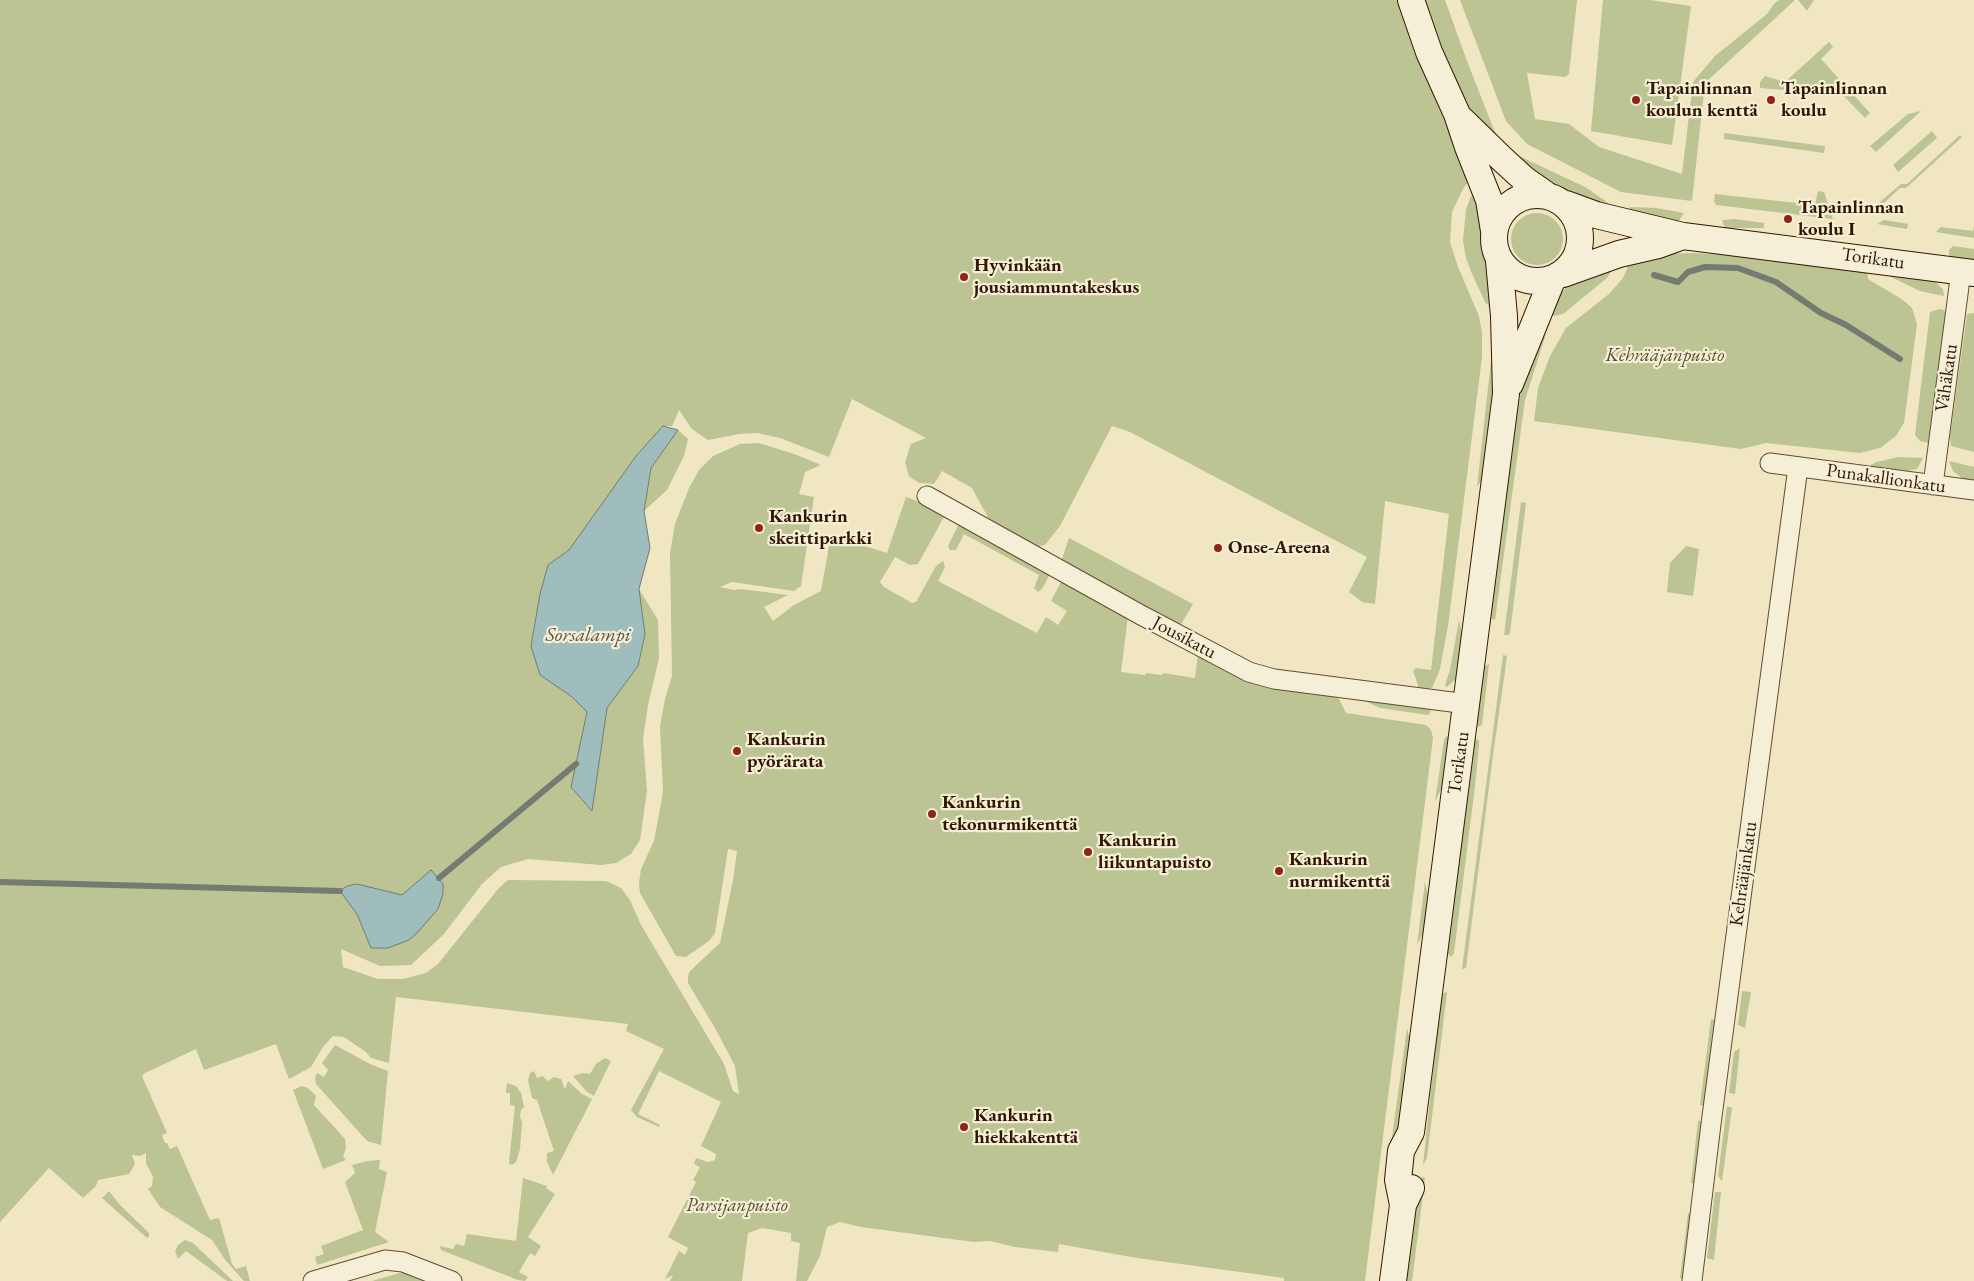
<!DOCTYPE html>
<html>
<head>
<meta charset="utf-8">
<style>
	body { margin:0 }
	canvas { display:block; background:#f0e6c2 }
</style>
</head>
<body>
<canvas width="1974" height="1281"></canvas>
<script>
const ctx = document.querySelector('canvas').getContext('2d');
ctx.lineJoin = 'round';
function fillPath(path, color) { ctx.fillStyle = color; ctx.fill(path, 'evenodd'); }
const poly = rows => new Path2D(rows.map(r => 'M' + r).join(''));
function stroke(path, color, width, dash) { ctx.strokeStyle = color; ctx.lineWidth = width; ctx.lineCap = dash ? 'butt' : 'round'; ctx.setLineDash(dash || []); ctx.stroke(path); }
function label(font, color, halo, rows, align = 'center') {
  ctx.font = font + ' "EB Garamond",serif'; ctx.lineWidth = 4.5; ctx.setLineDash([]); ctx.textBaseline = 'middle'; ctx.strokeStyle = halo; ctx.fillStyle = color; for (const [text, x, y, turn = 0] of rows) {
    ctx.save(); ctx.translate(x, y); ctx.rotate((+turn || 0) * Math.PI / 180); ctx.textAlign = isNaN(turn) ? turn : align; if (halo) ctx.strokeText(text, 0, 0); ctx.fillText(text, 0, 0); ctx.restore();
  }
}
fillPath(poly([
	[0,0,1400,0,1470,173,1470,179,1463,189,1452,212,1450,242,1458,267,1479,316,1482,333,1482,357,1448,626,1440,669,1432,688,1419,688,1413,671,1416,668,1431,670,1449,514,1385,501,1375,604,1362,602,1349,592,1367,557,1130,432,1112,426,1060,526,1045,545,1033,547,990,521,972,488,942,471,934,484,919,483,909,476,905,462,911,444,926,438,852,399,829,457,780,438,757,433,739,434,708,440,692,429,679,410,672,426,663,426,636,456,569,550,548,565,540,594,531,646,540,675,571,696,587,712,571,787,592,811,607,708,638,666,645,634,639,589,658,620,659,658,648,705,643,739,647,791,640,840,631,854,616,863,601,865,528,859,501,867,482,884,444,934,411,965,380,966,341,949,343,967,378,979,403,979,426,973,438,964,498,889,508,880,606,881,621,888,630,900,641,925,724,1064,733,1091,739,1094,735,1066,715,1028,688,983,688,977,689,972,720,943,733,880,737,851,728,849,715,933,709,941,686,957,676,956,640,893,639,883,641,869,654,841,663,792,660,726,665,699,672,676,670,553,675,524,689,488,699,470,713,456,740,444,759,443,797,455,821,465,805,472,799,494,814,497,801,586,794,591,732,582,720,587,734,590,741,589,788,595,764,607,773,621,794,605,821,591,831,535,887,553,906,497,917,501,944,517,918,564,910,565,895,557,880,582,884,587,912,603,916,602,936,566,943,561,945,567,938,581,1037,633,1046,617,1058,625,1067,611,1051,601,1062,580,1128,616,1121,672,1145,675,1146,673,1162,675,1163,673,1195,678,1198,654,1330,693,1339,699,1346,713,1426,725,1431,730,1433,738,1365,1281,1284,1281,1284,1278,1137,1258,1059,1244,1058,1252,1015,1247,990,1241,974,1242,861,1227,840,1222,827,1227,820,1256,807,1281,796,1281,800,1243,791,1241,791,1233,762,1228,748,1233,742,1281,670,1281,673,1275,665,1279,679,1251,685,1255,688,1248,668,1237,696,1182,693,1180,700,1167,694,1164,696,1158,708,1162,715,1160,716,1154,701,1146,721,1102,659,1071,638,1114,660,1125,659,1127,637,1117,631,1110,664,1049,626,1031,628,1024,396,997,389,1063,371,1058,366,1052,344,1037,333,1036,323,1047,311,1067,289,1079,276,1044,204,1070,196,1049,145,1073,142,1076,167,1133,162,1135,165,1143,167,1143,170,1149,177,1146,210,1220,219,1218,232,1264,236,1269,246,1266,250,1281,244,1281,226,1261,212,1240,160,1207,148,1189,152,1186,153,1177,146,1163,146,1153,140,1156,132,1155,135,1164,129,1174,98,1180,96,1186,83,1198,49,1168,0,1222],
	[1423,0,1445,0,1467,61,1494,130,1501,142,1480,126,1463,100,1444,59],
	[1460,0,1577,0,1569,74,1565,77,1527,73,1535,119,1569,124,1599,147,1682,174,1693,82,1715,56,1767,14,1774,4,1779,0,1795,0,1705,83,1692,201,1621,192,1527,144,1506,121],
	[1603,0,1650,0,1691,6,1672,145,1591,131],
	[1798,0,1814,0,1807,11],
	[1829,42,1833,47,1821,59,1870,113,1865,118,1843,95,1760,88,1760,82,1765,76,1785,82],
	[1921,111,1876,152,1870,146,1908,114],
	[1932,131,1937,138,1898,172,1893,165],
	[1724,133,1825,146,1824,153,1724,139],
	[1960,135,1962,137,1906,188,1900,188,1882,205,1878,212,1876,210,1881,201,1901,184,1907,184],
	[1517,155,1585,187,1607,202,1609,208,1575,198,1560,187,1530,173],
	[1818,191,1824,192,1833,219,1716,205,1714,201,1715,194,1815,205],
	[1477,195,1483,220,1480,240,1493,288,1491,308,1485,302,1472,274,1466,258,1463,241,1466,209,1471,196],
	[1630,207,1656,208,1684,213,1678,222,1626,213],
	'1511 239a26 26 0 1 1 52 0a26 26 0 1 1-52 0Z',
	[1735,219,1764,223,1764,228,1725,228,1722,220],
	[1884,220,1908,224,1907,229,1877,224],
	[1974,226,1974,238,1936,232,1941,227,1973,231],
	[1953,246,1974,249,1974,261,1949,258,1949,250],
	[1694,253,1752,257,1867,271,1868,279,1903,300,1912,308,1917,324,1904,423,1896,436,1880,448,1860,453,1766,443,1741,449,1534,421,1538,388,1550,356,1566,328,1609,294,1623,278,1627,269,1628,259,1654,254],
	[1612,270,1607,278,1563,314,1554,316,1547,315,1554,299,1567,287,1587,275],
	[1887,273,1929,278,1938,284,1943,290,1944,296,1920,291,1891,277],
	[1939,309,1944,310,1946,314,1928,443,1920,441,1915,435,1930,312],
	[1974,313,1974,452,1951,446,1950,436,1967,314],
	[1493,328,1496,369,1484,477,1477,487,1491,361],
	[1541,331,1545,337,1525,400,1495,620,1489,617,1512,436,1522,387],
	[678,430,688,439,684,456,667,490,644,511,651,468],
	[1784,455,1870,466,1876,462,1899,457,1923,458,1917,469,1906,471,1786,458],
	[1949,461,1974,467,1974,481,1964,480,1953,471],
	[1521,502,1526,503,1510,633,1509,635,1504,635],
	[959,524,1050,574,1042,589,1038,592,1034,588,1039,575,964,534,956,550,950,550,948,546],
	[1069,538,1193,604,1180,626,1061,562],
	[1686,546,1699,549,1693,596,1667,592,1670,563],
	[1459,620,1463,639,1459,676,1447,687,1445,685,1450,670],
	[1503,655,1507,656,1505,671,1493,755,1466,968,1462,969],
	[1489,664,1482,725,1478,727,1475,725,1483,667],
	[1363,700,1429,709,1431,712,1428,715,1380,708],
	[1447,736,1450,737,1445,781,1435,802,1444,739],
	[1475,739,1479,740,1479,745,1475,786,1454,953,1451,957,1448,954,1447,948,1473,741],
	[1425,882,1430,903,1428,923,1417,945],
	[1742,991,1751,992,1745,1028,1738,1025],
	[1447,992,1427,1158,1423,1165,1441,994],
	[1711,1019,1719,1021,1708,1107,1700,1105],
	[1407,1028,1412,1049,1393,1160,1389,1159],
	[335,1045,370,1064,388,1071,381,1145,367,1141,316,1084,315,1078,317,1073,324,1077,328,1070,322,1063],
	[1740,1048,1735,1094,1729,1093,1734,1052],
	[605,1058,611,1061,594,1096,587,1092,573,1076,583,1073,590,1074,596,1064],
	[534,1071,537,1078,543,1076,548,1081,554,1077,561,1079,565,1089,568,1081,582,1094,592,1099,553,1175,547,1162,547,1153,554,1151,537,1100,532,1098,528,1080,530,1073],
	[507,1083,516,1086,521,1093,524,1107,521,1110,520,1116,522,1123,520,1149,516,1162,512,1165,509,1164,509,1162,515,1106,510,1105,510,1093,506,1093],
	[302,1086,308,1088,316,1096,314,1105,345,1139,346,1148,343,1157,346,1160,323,1169,293,1090],
	[1727,1106,1732,1108,1722,1181,1718,1176],
	[1698,1121,1705,1121,1696,1184,1691,1183],
	[380,1160,379,1169,387,1172,375,1232,389,1242,317,1265,315,1257,324,1254,321,1246,363,1230,345,1182,355,1173,352,1165,367,1161],
	[1422,1177,1425,1178,1412,1281,1404,1281],
	[523,1178,547,1186,546,1188,555,1194,528,1237,541,1246,535,1256,530,1253,519,1272,528,1277,525,1281,518,1280,441,1250,440,1246,453,1249,456,1244,464,1246,467,1234,516,1241],
	[109,1191,120,1205,149,1233,149,1237,147,1238,102,1198],
	[1715,1192,1721,1192,1714,1260,1707,1258],
	[1688,1213,1693,1215,1685,1279,1680,1278],
	[185,1240,193,1243,233,1281,227,1281,186,1251,178,1259,175,1251,178,1245],
	[406,1271,426,1281,372,1281]
]), '#bbc492');
const water = poly([
	[663,426,678,430,651,468,644,511,650,548,639,589,645,634,638,666,607,708,592,811,571,787,587,712,571,696,540,675,531,646,540,594,548,565,569,550,636,456,663,426],
	[431,870,443,884,443,894,438,909,417,933,409,940,388,948,371,948,357,914,340,891,347,886,357,884,402,895,431,870]
]);
fillPath(water, '#a0bdbe');
stroke(water, '#747b72', 1);
stroke(poly([
	[1654,275,1678,282,1688,272,1705,267,1738,268,1776,282,1821,313,1846,325,1900,359],
	[439,878,576,764],
	[0,882,340,891]
]), '#747b72', 6);
const street = poly([
	[1770,463,1974,490],
	[1933,485,1961,271],
	[927,496,1141,615,1249,672,1274,679,1467,704],
	[313,1281,385,1260,403,1262,452,1281],
	[1692,1281,1711,1124,1798,467]
]);
const secondary = poly([
	[1411,0,1429,52,1457,114,1468,147,1489,200,1494,231],
	[1462,120,1501,158,1525,180,1545,194],
	'1494 238a43 43 0 1 1 86 0a43 43 0 1 1-86 0Z',
	[1566,204,1596,215,1683,236,1974,273],
	[1563,274,1619,254,1658,245,1683,236],
	[1510,384,1552,280],
	[1403,1205,1398,1180,1401,1151,1411,1132,1506,394,1504,316,1499,261],
	[1393,1281,1403,1205,1411,1188]
]);
stroke(street, '#624b30', 21);
stroke(secondary, '#321700', 28);
stroke(street, '#f5efd7', 19);
stroke(secondary, '#f5efd7', 26);
for (const [x, y, r, color] of [
	[1636,100,5,"#8f2418"],
	[1771,100,5,"#8f2418"],
	[1788,219,5,"#8f2418"],
	[964,277,5,"#8f2418"],
	[759,528,5,"#8f2418"],
	[1218,548,5,"#8f2418"],
	[737,751,5,"#8f2418"],
	[932,814,5,"#8f2418"],
	[1088,852,5,"#8f2418"],
	[1279,871,5,"#8f2418"],
	[964,1127,5,"#8f2418"]
]) { const dot = new Path2D(); dot.arc(x, y, r, 0, 2 * Math.PI); ctx.fillStyle = color; ctx.fill(dot); stroke(dot, '#f5efd7', 2); }
label('bold 19px', '#321700', '#f5efd7', [
	["Tapainlinnan",1646,89],
	["koulun kenttä",1646,111],
	["Tapainlinnan",1781,89],
	["koulu",1781,111],
	["Tapainlinnan",1798,208],
	["koulu I",1798,230],
	["Hyvinkään",974,266],
	["jousiammuntakeskus",974,288],
	["Kankurin",769,517],
	["skeittiparkki",769,539],
	["Onse-Areena",1228,548],
	["Kankurin",747,740],
	["pyörärata",747,762],
	["Kankurin",942,803],
	["tekonurmikenttä",942,825],
	["Kankurin",1098,841],
	["liikuntapuisto",1098,863],
	["Kankurin",1289,860],
	["nurmikenttä",1289,882],
	["Kankurin",974,1116],
	["hiekkakenttä",974,1138]
], 'left');
label('19px', '#321700', '#f5efd7', [
	["Torikatu",1873,259,8],
	["Vähäkatu",1947,378,-82],
	["Punakallionkatu",1886,479,8],
	["Jousikatu",1184,638,28],
	["Torikatu",1459,763,-82],
	["Kehrääjänkatu",1744,874,-82]
]);
label('italic 19px', '#5b4b2c', '#f5efd7', [
	["Kehrääjänpuisto",1665,356],
	["Parsijanpuisto",737,1206]
]);
label('italic 20px', '#585142', '#f5efd7', [
	["Sorsalampi",588,636]
]);
</script>
</body>
</html>
